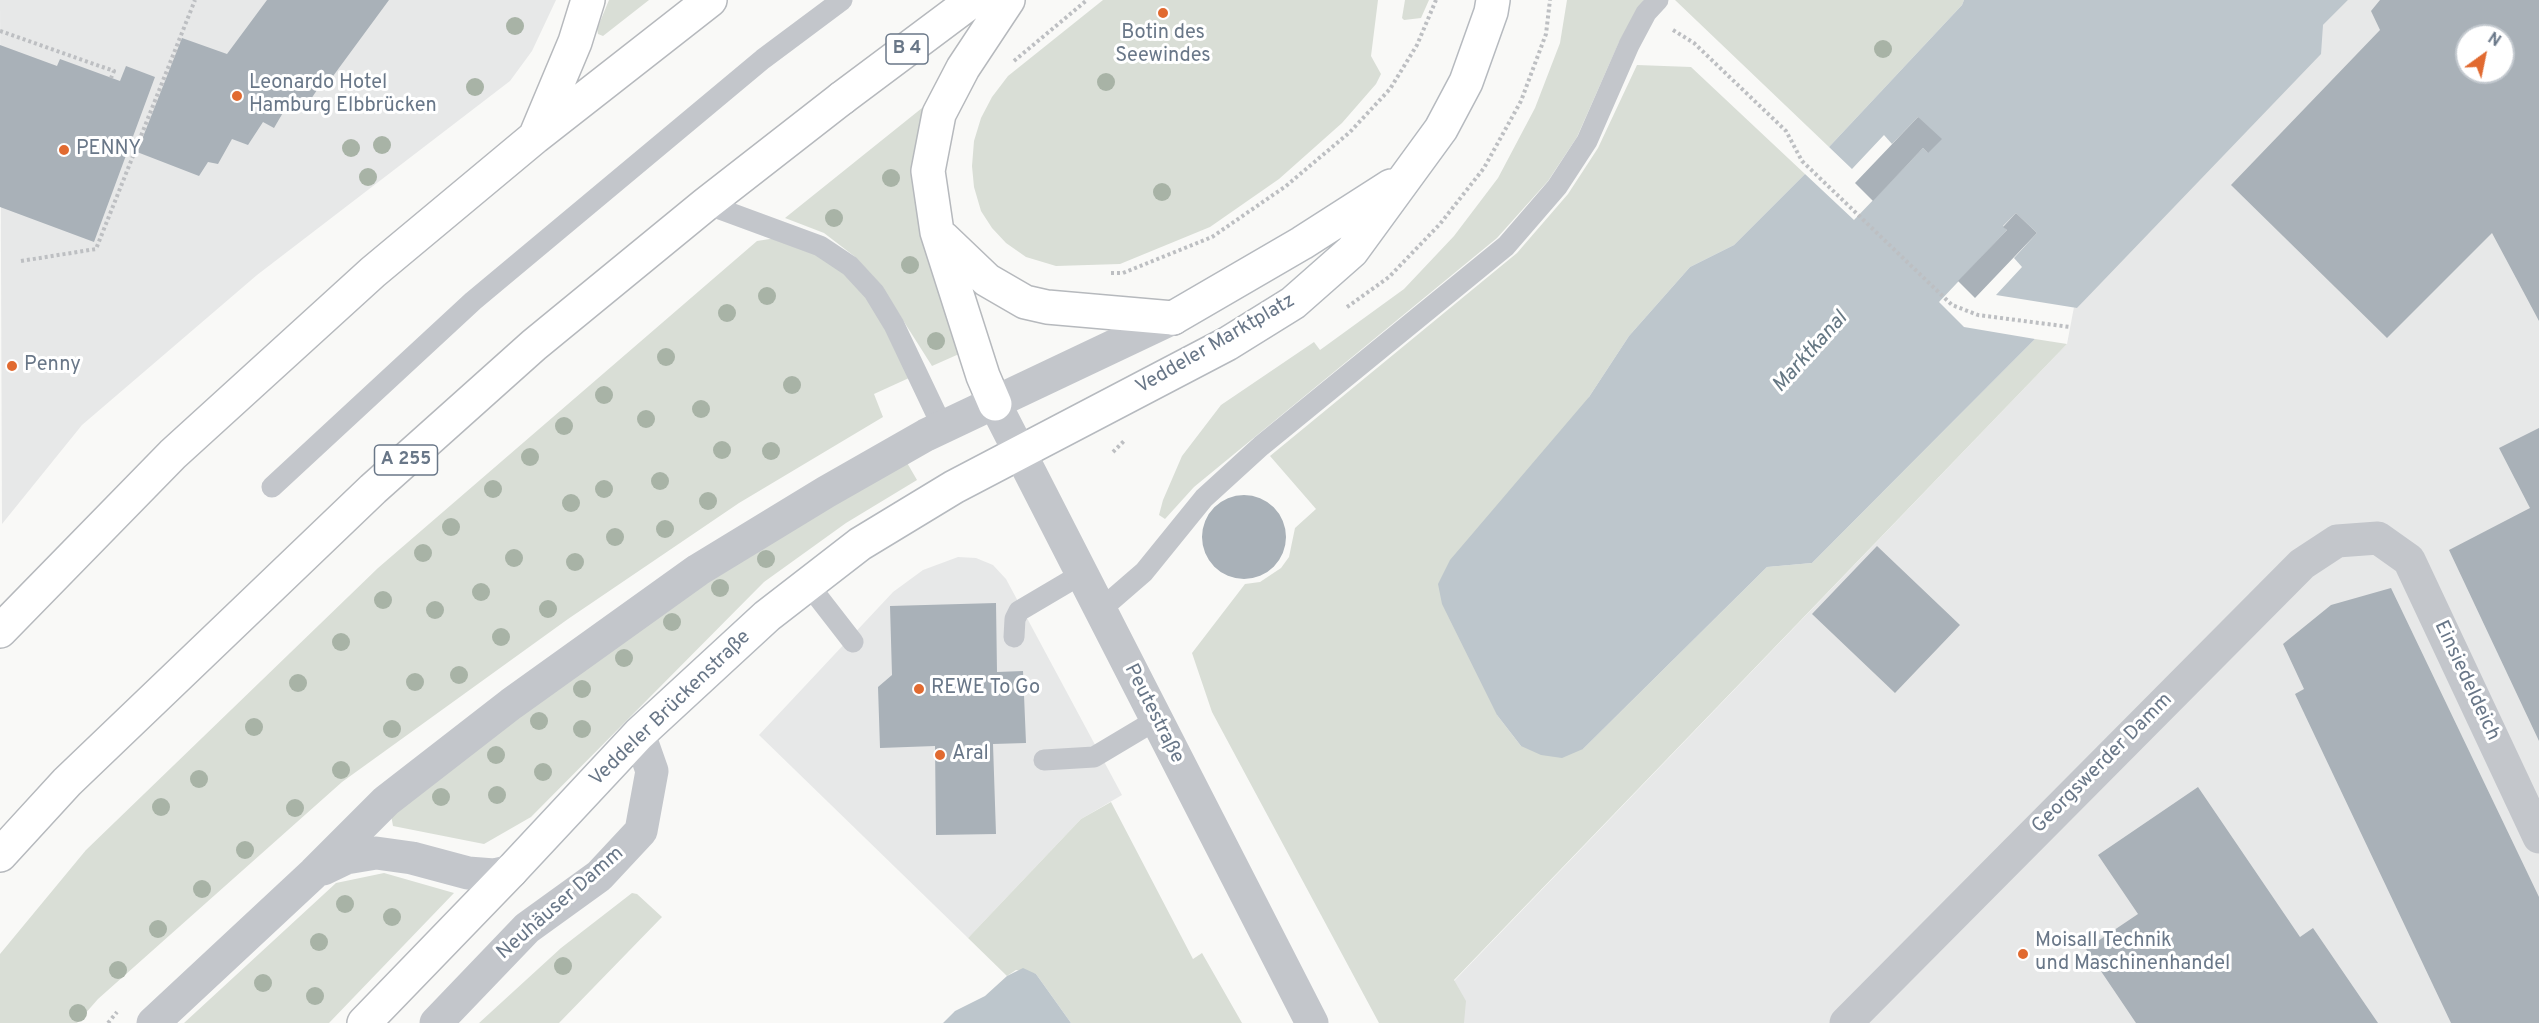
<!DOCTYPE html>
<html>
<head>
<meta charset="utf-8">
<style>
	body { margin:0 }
	#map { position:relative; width:2539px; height:1023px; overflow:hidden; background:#f9f9f7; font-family:Overpass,sans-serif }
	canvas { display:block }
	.north { position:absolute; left:2455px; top:24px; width:60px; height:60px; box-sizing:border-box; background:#fff; border:2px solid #c3c9cf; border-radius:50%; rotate:33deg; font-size:16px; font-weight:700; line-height:24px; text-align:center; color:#697788 }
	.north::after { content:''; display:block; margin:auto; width:21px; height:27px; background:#e16a30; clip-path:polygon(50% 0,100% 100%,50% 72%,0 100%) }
</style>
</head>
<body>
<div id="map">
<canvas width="2539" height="1023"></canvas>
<div class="north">N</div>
</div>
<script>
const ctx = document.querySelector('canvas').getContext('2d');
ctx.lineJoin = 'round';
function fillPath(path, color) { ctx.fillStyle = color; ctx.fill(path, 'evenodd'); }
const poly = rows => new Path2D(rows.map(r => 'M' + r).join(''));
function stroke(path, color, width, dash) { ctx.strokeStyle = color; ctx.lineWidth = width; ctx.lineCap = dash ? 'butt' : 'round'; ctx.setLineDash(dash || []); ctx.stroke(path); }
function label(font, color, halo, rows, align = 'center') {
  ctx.font = font + ' Overpass,sans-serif'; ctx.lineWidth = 6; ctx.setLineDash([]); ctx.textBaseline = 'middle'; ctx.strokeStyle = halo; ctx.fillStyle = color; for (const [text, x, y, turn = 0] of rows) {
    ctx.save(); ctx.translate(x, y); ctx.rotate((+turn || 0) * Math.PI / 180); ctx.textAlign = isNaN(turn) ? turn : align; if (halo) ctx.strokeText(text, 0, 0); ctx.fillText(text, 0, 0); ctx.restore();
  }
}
fillPath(poly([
	[0,0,556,0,532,51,510,81,257,275,82,425,2,524],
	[2348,0,2539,0,2539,1023,1391,1023,1454,981,2067,344,2074,307,2077,308,2323,25],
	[2467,36,2503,36,2503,72,2467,72],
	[958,557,976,558,993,565,1006,579,1122,795,1081,819,968,938,759,735,893,592,923,570]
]), '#e7e8e8');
fillPath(poly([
	[609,0,649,0,603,36,598,34,597,29],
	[1103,0,1378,0,1371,56,1381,74,1376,84,1342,123,1279,179,1210,227,1120,264,1056,266,1026,257,1006,243,992,228,981,211,974,187,972,166,974,141,981,118,992,97,1008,76],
	[1405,0,1429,0,1421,18,1404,20,1402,18],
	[1567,0,1644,0,1619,42,1577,137,1548,181,1497,238,1194,487,1165,519,1159,515,1163,500,1182,456,1221,405,1314,342,1320,350,1404,289,1454,236,1498,178,1535,108,1560,43],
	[1675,0,1964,0,1962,5,1829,147],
	[1637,65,1691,67,1805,174,1734,245,1690,267,1629,336,1589,397,1497,715,1521,746,1583,749,1767,567,1812,563,2035,339,2067,344,1454,980,1466,1001,1464,1023,1379,1023,1212,712,1192,653,1245,584,1260,582,1281,568,1289,557,1295,528,1316,509,1270,456,1517,253,1568,194,1598,148],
	[922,108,925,112,916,142,914,181,959,354,932,366,880,284,854,256,824,233,785,218],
	[776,238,815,253,845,271,868,295,909,378,874,394,883,417,739,503,568,619,342,782,98,999,77,1023,0,1023,0,954,86,850,378,568,757,241],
	[906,461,917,480,846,523,764,582,531,817,484,844,393,826,391,815,554,688,705,584],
	[1111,802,1193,959,1202,953,1242,1023,1071,1023,1036,974,1016,970,1007,976,968,938,1081,819],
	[384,873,454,893,329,1023,184,1023,336,883],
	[632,893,637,894,662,917,559,1023,479,1023,561,948]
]), '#d9ded6');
fillPath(poly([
	[1964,0,2348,0,2323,25,2321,54,2077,308,1996,295,2022,267,2014,258,2037,233,2016,213,2003,226,2007,230,1939,302,1964,327,2035,339,1812,563,1767,567,1583,749,1562,758,1541,755,1521,746,1497,715,1442,604,1438,584,1450,560,1589,397,1629,336,1690,267,1734,245,1805,174,1854,220,1923,148,1928,153,1918,117,1892,144,1884,135,1852,169,1829,147,1962,5],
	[1023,968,1036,974,1071,1023,943,1023,955,1011,985,996,1007,976]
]), '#bdc6cc');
fillPath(poly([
	[267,0,389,0,325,87,319,87,307,105,299,109,288,104,274,128,263,122,248,145,232,139,218,164,208,162,199,176,137,152,182,38,227,54],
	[2380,0,2539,0,2539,321,2492,233,2387,338,2231,185,2380,30,2371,11],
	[2467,36,2503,36,2503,72,2467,72],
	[0,45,57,66,60,59,120,81,126,66,155,77,94,242,0,207],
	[1918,117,1942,139,1928,153,1923,148,1873,201,1855,183],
	[2016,213,2037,233,1975,298,1958,281,2007,230,2003,227],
	[2539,428,2539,741,2449,550,2530,508,2499,448],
	'1202 537a42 42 0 1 1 84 0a42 42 0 1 1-84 0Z',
	[1877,546,1960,625,1895,693,1812,614],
	[2391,588,2539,897,2539,1023,2451,1023,2295,694,2304,689,2283,644,2331,605],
	[996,603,997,672,1023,671,1026,743,993,744,996,834,936,835,935,746,880,748,878,687,892,675,890,606],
	[2198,787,2300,937,2313,928,2378,1023,2136,1023,2086,949,2138,914,2098,855]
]), '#a9b1b8');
const primary = poly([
	[1173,318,1302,243,1391,186],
	[511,871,639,734,767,616,860,544,954,487,1227,344,1293,303,1352,251,1441,129,1466,82,1491,12,1493,0]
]);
const trunk = poly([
	[842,98,973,0],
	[943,238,987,280,1025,302,1047,307,1173,318],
	[995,404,983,376,937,232,928,171,939,114,963,68,1008,0]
]);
const motorway = poly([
	[536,135,575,42,588,0],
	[0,631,173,454,373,272,535,137,710,0],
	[0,855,67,782,373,489,534,345,706,204,842,98],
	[364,1023,511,871]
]);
stroke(primary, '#b6babf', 36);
stroke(trunk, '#b6b9bd', 36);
stroke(motorway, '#b6b9bd', 36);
stroke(poly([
	[1673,30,1694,43,1786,131,1802,161,1952,305,1978,315,2070,327],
	[0,31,114,71,111,78],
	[1014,61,1087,0],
	[21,261,96,249,195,0],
	[1111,273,1123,273,1212,237,1286,186,1350,132,1390,89,1417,45,1436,0],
	[1347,307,1389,277,1440,224,1484,168,1521,101,1546,34,1550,0],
	[1113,452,1125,440],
	[108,1023,117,1012]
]), '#bdbfc2', 4, [3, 3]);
stroke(poly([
	[706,204,820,246,850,266,874,292,894,325,943,428],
	[272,487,473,301,763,59,842,0],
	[808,584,853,642],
	[1099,611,1144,572,1204,498,1261,446,1506,246,1557,187,1587,141,1629,45,1646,13,1658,0],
	[1014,637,1015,619,1019,611,1080,575],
	[1044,760,1094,757,1156,720]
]), '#c3c6cb', 21);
stroke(poly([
	[436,1023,527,928,599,876,641,831,652,771,639,734],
	[1846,1023,2302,564,2337,541,2378,538,2409,560,2539,837]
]), '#c3c6cb', 33);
stroke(poly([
	[995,404,1312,1023],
	[323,869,346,858,376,853,412,858,468,873,494,875,511,871],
	[153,1023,314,873,386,801,511,704,698,570,826,492,926,435,1173,318]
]), '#c3c6cb', 33);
stroke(primary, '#fff', 33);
stroke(trunk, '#fff', 33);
stroke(motorway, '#fff', 33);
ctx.fillStyle = '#a8b3a6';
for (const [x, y] of [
	[515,26],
	[1883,49],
	[1106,82],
	[475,87],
	[382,145],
	[351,148],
	[368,177],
	[891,178],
	[1162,192],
	[834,218],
	[910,265],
	[767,296],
	[727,313],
	[936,341],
	[666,357],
	[792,385],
	[604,395],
	[701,409],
	[646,419],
	[564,426],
	[722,450],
	[771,451],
	[530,457],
	[660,481],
	[493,489],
	[604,489],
	[708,501],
	[571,503],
	[451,527],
	[665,529],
	[615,537],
	[423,553],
	[514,558],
	[766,559],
	[575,562],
	[720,588],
	[481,592],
	[383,600],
	[548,609],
	[435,610],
	[672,622],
	[501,637],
	[341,642],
	[624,658],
	[459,675],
	[415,682],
	[298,683],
	[582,689],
	[539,721],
	[254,727],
	[392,729],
	[582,729],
	[496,755],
	[341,770],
	[543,772],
	[199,779],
	[497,795],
	[441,797],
	[161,807],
	[295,808],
	[245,850],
	[202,889],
	[345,904],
	[392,917],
	[158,929],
	[319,942],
	[563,966],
	[118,970],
	[263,983],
	[315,996],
	[78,1013]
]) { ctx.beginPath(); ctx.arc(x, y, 9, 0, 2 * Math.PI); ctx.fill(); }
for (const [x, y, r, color] of [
	[1163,13,6,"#e16a30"],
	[237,96,6,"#e16a30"],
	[64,150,6,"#e16a30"],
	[12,366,6,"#e16a30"],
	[919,689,6,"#e16a30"],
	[940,755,6,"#e16a30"],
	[2023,954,6,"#e16a30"]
]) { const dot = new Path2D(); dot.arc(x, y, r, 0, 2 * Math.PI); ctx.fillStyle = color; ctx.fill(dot); stroke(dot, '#fff', 2); }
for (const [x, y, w] of [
	[907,49,42],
	[406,460,63]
]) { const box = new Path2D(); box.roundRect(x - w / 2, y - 15, w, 30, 4.5); ctx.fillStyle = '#fff'; ctx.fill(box); stroke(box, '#697788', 1.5); }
label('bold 18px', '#697788', null, [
	["B 4",907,49],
	["A 255",406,460]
]);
label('20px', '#697788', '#fff', [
	["Botin des",1163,34,"center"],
	["Seewindes",1163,57,"center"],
	["Leonardo Hotel",249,84],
	["Hamburg Elbbrücken",249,107],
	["PENNY",76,150],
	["Penny",24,366],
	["REWE To Go",931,689],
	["Aral",952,755],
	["Moisall Technik",2035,942],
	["und Maschinenhandel",2035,965]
], 'left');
label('20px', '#697788', '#fff', [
	["Veddeler Marktplatz",1216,345,-30],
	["Einsiedeldeich",2466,681,65],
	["Veddeler Brückenstraße",671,709,-44],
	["Peutestraße",1153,714,63],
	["Georgswerder Damm",2103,764,-45],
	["Neuhäuser Damm",561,904,-41]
]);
label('italic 21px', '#657783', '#fff', [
	["Marktkanal",1811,353,-48]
]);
</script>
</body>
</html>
